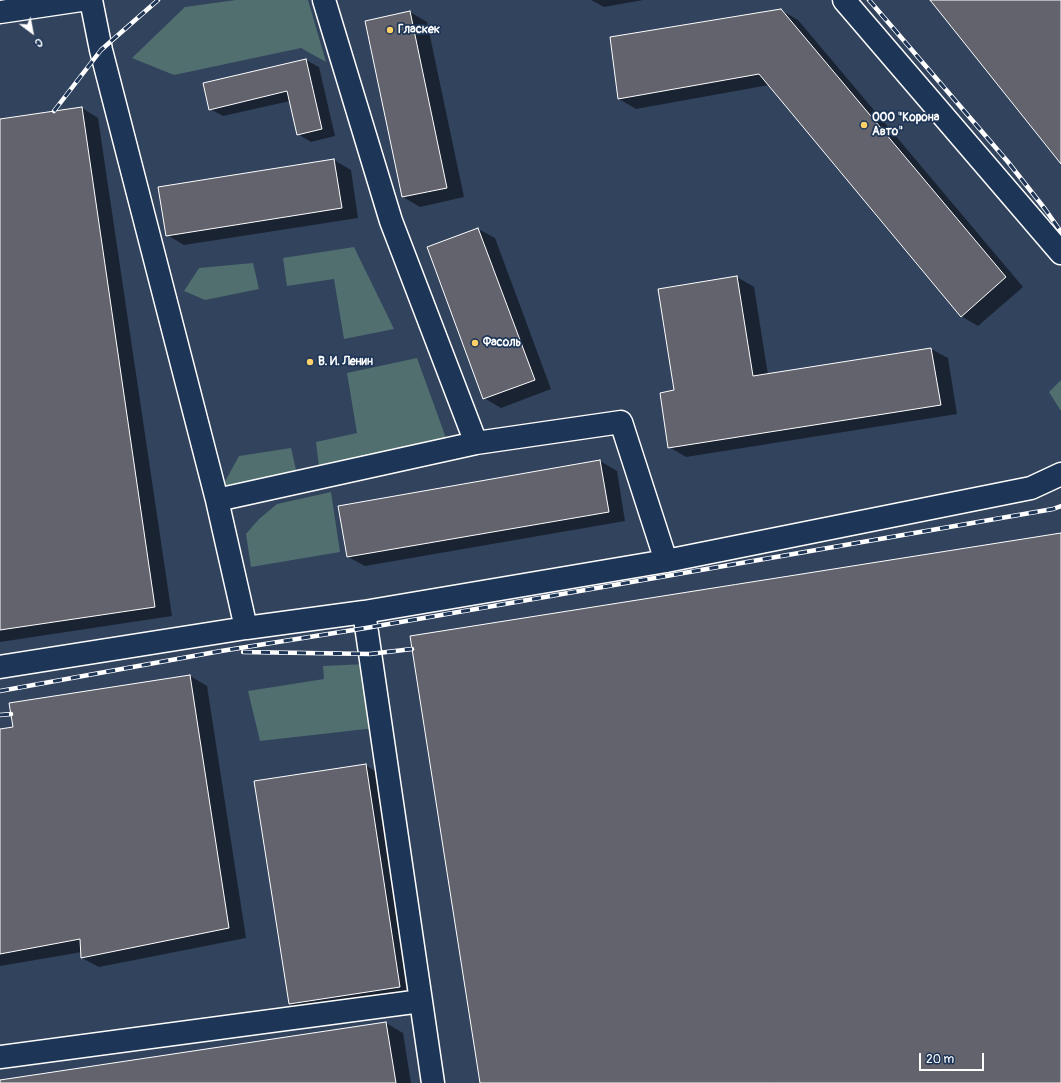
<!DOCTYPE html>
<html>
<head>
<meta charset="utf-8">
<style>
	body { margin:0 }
	#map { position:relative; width:1061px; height:1083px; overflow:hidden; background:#1d3557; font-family:Pangolin,sans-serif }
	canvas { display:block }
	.north { position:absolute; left:12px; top:12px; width:40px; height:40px; -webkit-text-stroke:3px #1d3557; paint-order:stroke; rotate:148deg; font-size:11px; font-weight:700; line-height:16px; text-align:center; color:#fff }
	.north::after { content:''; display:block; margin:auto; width:14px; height:18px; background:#fff; clip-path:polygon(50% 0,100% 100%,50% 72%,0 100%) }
	.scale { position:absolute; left:919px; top:1053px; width:65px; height:18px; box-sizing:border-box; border:2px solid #fff; border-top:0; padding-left:5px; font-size:12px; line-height:14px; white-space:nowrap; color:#fff; -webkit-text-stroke:3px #1d3557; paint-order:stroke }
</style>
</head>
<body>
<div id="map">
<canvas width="1061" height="1083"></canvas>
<div class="north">С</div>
<div class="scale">20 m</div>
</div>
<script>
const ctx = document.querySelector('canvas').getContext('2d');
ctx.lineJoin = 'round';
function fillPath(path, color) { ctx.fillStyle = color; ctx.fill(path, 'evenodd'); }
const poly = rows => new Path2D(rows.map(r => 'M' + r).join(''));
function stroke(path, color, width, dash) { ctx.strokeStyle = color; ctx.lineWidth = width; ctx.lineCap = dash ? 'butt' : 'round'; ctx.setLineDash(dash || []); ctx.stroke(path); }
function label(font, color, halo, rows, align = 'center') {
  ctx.font = font + ' Pangolin,sans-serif'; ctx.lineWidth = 3.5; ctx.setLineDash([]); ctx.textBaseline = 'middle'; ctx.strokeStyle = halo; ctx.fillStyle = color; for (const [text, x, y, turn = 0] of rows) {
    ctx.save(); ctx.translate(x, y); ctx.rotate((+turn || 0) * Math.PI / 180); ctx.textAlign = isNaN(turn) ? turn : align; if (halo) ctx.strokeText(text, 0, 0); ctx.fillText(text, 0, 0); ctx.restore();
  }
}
fillPath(poly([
	[0,0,1061,0,1061,1083,0,1083]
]), '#32435e');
fillPath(poly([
	[236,0,308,0,326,62,301,48,174,75,132,58,185,7],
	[354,247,394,329,344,339,334,279,287,286,283,258],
	[253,263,259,289,205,300,184,291,199,268],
	[417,358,446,438,319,467,316,442,357,433,347,373],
	[1061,380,1061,411,1049,392],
	[291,448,297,474,222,487,239,456],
	[331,492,340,552,251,567,246,534,259,519,277,504],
	[366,664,375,728,260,741,248,691,324,679,323,666]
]), '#506f6e');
fillPath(poly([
	[591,0,643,0,604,7],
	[781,10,798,20,1023,287,978,326,961,316,769,85,636,109,619,99],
	[410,12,427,22,464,197,420,207,403,197],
	[306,60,319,67,335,136,311,142,298,134,290,101,223,116,210,109],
	[82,108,98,118,172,616,0,642,0,120],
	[334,160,351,170,358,218,184,245,167,235],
	[478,229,495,238,551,389,501,408,484,398,428,247],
	[737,277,754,287,768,375,931,349,948,358,957,414,686,457,669,447,675,391],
	[600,461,617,471,625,521,365,566,348,557],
	[190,676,207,686,246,938,99,967,82,958,82,952,0,966,0,730,14,728],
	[365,765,382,775,416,996,307,1014,290,1004],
	[386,1023,403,1033,411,1083,0,1083,0,1081]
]), '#0007');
const building = poly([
	[930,0,1061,0,1061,164,930,0],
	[781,9,1006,277,961,317,759,74,618,99,610,37,781,9],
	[410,11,447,188,402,197,365,21,410,11],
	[306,59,322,129,297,135,287,91,209,110,203,83,306,59],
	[82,107,155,607,0,630,0,119,82,107],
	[334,159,342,208,166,236,158,187,334,159],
	[478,228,535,380,483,399,427,247,478,228],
	[737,276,753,376,931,348,941,405,668,448,660,393,674,390,658,289,737,276],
	[600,460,609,512,347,557,338,506,600,460],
	[1061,533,1061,1083,480,1083,410,636,1061,533],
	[190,675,229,928,81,958,80,939,0,954,0,729,13,727,9,703,190,675],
	[366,764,400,987,289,1004,254,781,366,764],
	[386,1022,396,1083,0,1083,0,1080,386,1022]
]);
fillPath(building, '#63636d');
stroke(building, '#fff', 1);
const minor = poly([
	[91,0,101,50,217,500,246,628],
	[324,0,391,221,476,443,621,422,666,561],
	[844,0,1061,253],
	[0,12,81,0],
	[217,500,476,443],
	[364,612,433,1083],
	[0,667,246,628,364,612,666,561,1031,488,1061,474],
	[0,1057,421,1001]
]);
stroke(minor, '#fff', 25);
stroke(minor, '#1d3557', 22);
const rail = poly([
	[869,0,1008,162,1045,209,1061,232],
	[54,111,101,50,158,0],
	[243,652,370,654,412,649],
	[0,691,221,651,366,628,1053,509,1061,506],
	[0,715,11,714]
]);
stroke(rail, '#fff', 4.5);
stroke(rail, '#1d3557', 3, [9]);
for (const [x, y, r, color] of [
	[390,30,4,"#ffd166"],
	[864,125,4,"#ffd166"],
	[475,343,4,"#ffd166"],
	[310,362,4,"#ffd166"]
]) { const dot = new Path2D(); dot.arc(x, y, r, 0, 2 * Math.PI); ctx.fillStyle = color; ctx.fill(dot); stroke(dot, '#1d3557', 1.5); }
label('bold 12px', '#fff', '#1d3557', [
	["Гласкек",398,30],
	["ООО \"Корона",872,118],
	["Авто\"",872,132],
	["Фасоль",483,343],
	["В. И. Ленин",318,362]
], 'left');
</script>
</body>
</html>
